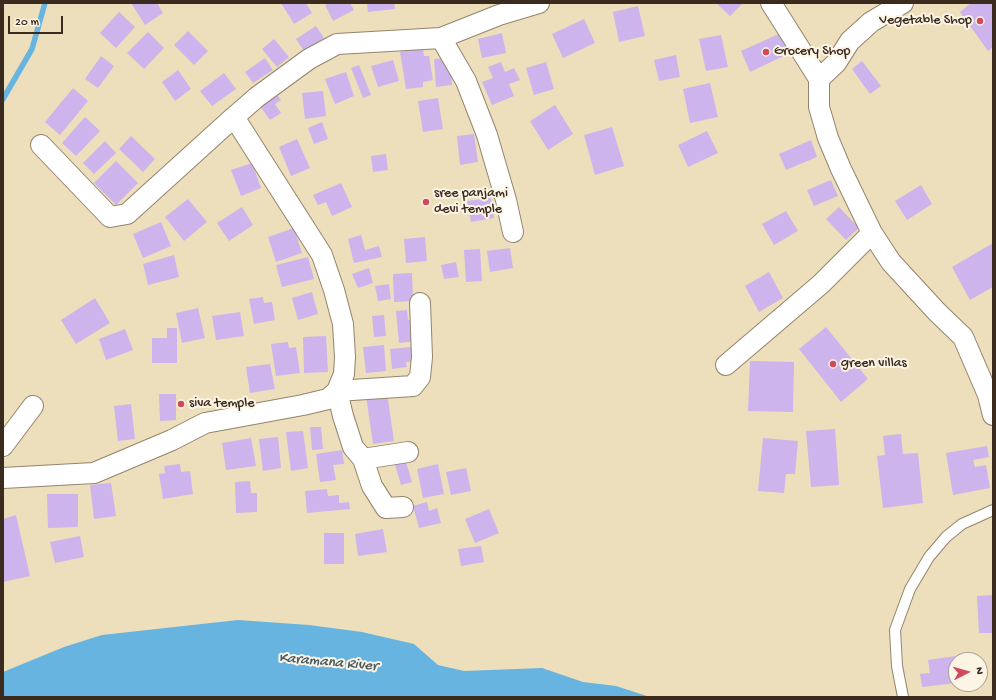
<!DOCTYPE html>
<html>
<head>
<meta charset="utf-8">
<style>
	body { margin:0 }
	#map { position:relative; width:996px; height:700px; overflow:hidden; background:#eddfbc; font-family:"Gochi Hand",sans-serif }
	canvas { display:block }
	.frame { position:absolute; inset:0; border:4px solid #3b2a1e; pointer-events:none }
	.north { position:absolute; left:948px; top:652px; width:40px; height:40px; box-sizing:border-box; background:#fcf5e5; border:1px solid #afa495; border-radius:50%; rotate:84deg; font-size:11px; font-weight:700; line-height:16px; text-align:center; color:#3b2a1e }
	.north::after { content:''; display:block; margin:auto; width:14px; height:18px; background:#d1495b; clip-path:polygon(50% 0,100% 100%,50% 72%,0 100%) }
	.scale { position:absolute; left:8px; top:16px; width:55px; height:18px; box-sizing:border-box; border:2px solid #3b2a1e; border-top:0; padding-left:5px; font-size:12px; line-height:14px; white-space:nowrap; color:#3b2a1e; -webkit-text-stroke:3px #fcf5e5; paint-order:stroke }
</style>
</head>
<body>
<div id="map">
<canvas width="996" height="700"></canvas>
<div class="frame"></div>
<div class="north">N</div>
<div class="scale">20 m</div>
</div>
<script>
const ctx = document.querySelector('canvas').getContext('2d');
ctx.lineJoin = 'round';
function fillPath(path, color) { ctx.fillStyle = color; ctx.fill(path, 'evenodd'); }
const poly = rows => new Path2D(rows.map(r => 'M' + r).join(''));
function stroke(path, color, width, dash) { ctx.strokeStyle = color; ctx.lineWidth = width; ctx.lineCap = dash ? 'butt' : 'round'; ctx.setLineDash(dash || []); ctx.stroke(path); }
function label(font, color, halo, rows, align = 'center') {
  ctx.font = font + ' "Gochi Hand",sans-serif'; ctx.lineWidth = 4; ctx.setLineDash([]); ctx.textBaseline = 'middle'; ctx.strokeStyle = halo; ctx.fillStyle = color; for (const [text, x, y, turn = 0] of rows) {
    ctx.save(); ctx.translate(x, y); ctx.rotate((+turn || 0) * Math.PI / 180); ctx.textAlign = isNaN(turn) ? turn : align; if (halo) ctx.strokeText(text, 0, 0); ctx.fillText(text, 0, 0); ctx.restore();
  }
}
fillPath(poly([
	[238,620,309,625,362,632,414,644,438,665,464,671,542,668,583,682,616,686,650,697,3,697,3,672,64,647,102,635]
]), '#67b4e0');
stroke(poly([
	[3,99,32,49,45,3]
]), '#67b4e0', 5.5);
fillPath(poly([
	[131,3,157,3,163,13,145,25],
	[281,3,306,3,312,13,294,24],
	[329,3,350,3,354,10,333,21,325,5],
	[367,3,394,3,395,9,368,12],
	[716,3,743,3,730,16],
	[971,3,993,3,993,47,988,51,960,12],
	[638,6,645,36,619,42,613,12],
	[119,12,135,27,116,48,100,33],
	[584,19,595,43,563,58,552,34],
	[316,26,324,38,304,51,296,39],
	[188,31,208,51,194,65,174,45],
	[148,32,164,48,144,69,127,53],
	[502,33,506,53,482,58,478,39],
	[781,33,790,53,750,72,741,51],
	[721,35,728,67,706,71,699,39],
	[274,39,289,57,277,67,262,49],
	[423,48,424,56,429,56,433,80,423,82,423,87,406,89,400,52],
	[676,55,680,77,659,81,654,60],
	[101,56,114,66,98,88,85,79],
	[265,58,273,70,253,83,245,72],
	[450,58,452,85,436,87,434,59],
	[393,60,399,81,378,87,371,66],
	[862,61,881,86,870,94,852,69],
	[501,62,505,72,514,68,520,80,509,84,514,96,492,105,482,82,493,78,488,67],
	[546,62,554,89,534,95,526,68],
	[359,65,371,95,363,98,351,68],
	[178,70,191,89,175,101,162,82],
	[346,72,354,96,335,104,325,79],
	[224,73,236,89,212,106,200,91],
	[710,83,718,117,690,123,683,89],
	[73,88,88,101,60,135,45,122],
	[274,90,281,100,275,104,281,113,270,120,257,102],
	[323,91,326,116,305,119,302,93],
	[438,98,443,129,423,132,418,101],
	[555,105,573,134,548,150,530,121],
	[85,117,100,131,76,156,62,143],
	[322,122,328,139,314,144,308,128],
	[612,127,624,166,595,175,584,135],
	[707,131,718,153,688,167,678,145],
	[474,134,478,162,460,165,457,136],
	[131,136,155,159,143,172,119,149],
	[297,139,310,168,291,176,279,147],
	[811,140,817,157,786,170,779,154],
	[105,141,116,153,94,174,83,163],
	[386,154,388,170,373,172,371,156],
	[116,161,138,183,116,205,94,183],
	[252,163,261,188,241,196,231,170],
	[831,180,838,196,814,206,807,190],
	[341,183,352,207,332,216,326,202,318,205,313,195],
	[921,185,932,204,907,220,895,201],
	[491,198,494,218,471,222,467,201],
	[188,199,207,222,184,241,165,217],
	[242,207,253,225,229,241,217,223],
	[839,207,859,228,846,240,826,219],
	[786,211,798,231,774,245,762,224],
	[161,222,171,246,143,258,133,234],
	[294,228,302,253,276,262,268,237],
	[361,235,365,250,379,246,382,257,354,263,348,239],
	[425,237,427,261,406,263,404,239],
	[993,243,993,287,970,300,952,267],
	[510,248,513,268,490,272,487,251],
	[480,249,482,281,466,282,464,250],
	[174,255,179,277,148,285,143,264],
	[308,257,314,279,282,287,276,265],
	[456,262,459,277,444,279,441,265],
	[369,268,373,283,358,288,352,274],
	[769,272,783,298,759,312,745,286],
	[412,273,413,301,394,302,393,274],
	[389,284,391,299,378,301,375,286],
	[312,292,318,314,298,320,292,298],
	[263,297,264,303,272,302,275,320,254,324,249,299],
	[95,298,110,323,76,344,61,320],
	[198,308,205,338,182,343,176,313],
	[407,310,408,320,415,320,417,341,399,343,396,311],
	[240,312,244,336,216,340,212,316],
	[384,315,386,336,374,337,372,316],
	[826,327,868,379,841,402,799,349],
	[167,328,177,328,177,363,152,363,152,338,167,338],
	[125,329,133,350,106,360,99,339],
	[326,336,328,372,304,373,303,337],
	[288,342,289,348,296,347,300,373,276,376,271,344],
	[384,345,386,371,366,373,363,347],
	[411,347,412,362,406,362,407,367,392,369,390,349],
	[750,361,794,362,793,412,748,411],
	[270,364,275,389,250,393,246,367],
	[387,393,394,441,373,444,366,396],
	[159,394,176,394,176,420,160,421],
	[131,404,135,439,118,441,114,406],
	[310,427,321,427,323,449,312,450],
	[835,429,839,485,811,487,806,431],
	[303,431,308,468,291,471,286,432],
	[901,434,903,454,918,453,923,503,883,508,877,456,885,455,883,436],
	[278,437,281,468,263,471,259,439],
	[251,438,256,466,226,470,222,443],
	[763,438,798,441,795,474,786,474,784,493,758,491],
	[987,446,989,457,973,460,975,467,986,465,990,488,953,495,946,453],
	[342,450,344,464,333,465,336,480,320,482,316,454],
	[405,458,412,482,401,485,394,461],
	[180,464,181,472,190,471,193,494,163,499,159,474,165,473,164,466],
	[438,464,444,494,423,498,417,469],
	[466,468,471,491,451,495,446,472],
	[250,481,251,493,257,493,257,512,236,513,235,482],
	[111,483,116,516,94,519,90,485],
	[327,489,328,496,339,495,339,503,349,502,350,509,307,513,305,491],
	[47,494,78,494,78,527,48,528],
	[427,502,429,511,437,508,441,523,419,528,413,506],
	[489,509,499,533,475,543,465,519],
	[16,515,30,576,3,582,3,519],
	[383,529,387,552,358,556,355,534],
	[324,533,344,533,344,564,324,564],
	[80,536,84,557,55,563,50,542],
	[481,546,484,562,461,566,458,549],
	[993,595,993,633,979,633,977,596],
	[956,656,956,683,922,687,920,674,930,673,928,660]
]), '#cdb4ec');
const service = poly([
	[903,697,897,666,895,630,910,589,929,557,946,537,962,524,993,510]
]);
const minor = poly([
	[771,3,819,79,819,107,828,138,841,169,872,233,891,262,937,312,963,337,988,395,993,415],
	[441,38,466,81,487,135,506,200,513,232],
	[819,79,836,63,850,41,871,22,903,3],
	[41,145,110,217,127,214,234,117],
	[726,365,821,284,872,233],
	[3,446,33,406],
	[408,452,363,459,353,447,343,416,337,391,413,386,420,377,422,357,420,303],
	[363,459,372,486,386,508,403,507],
	[3,478,94,473,172,440,205,423,303,405,328,399,337,391,344,374,345,357,343,324,334,290,322,255,234,117,257,97,309,59,337,44,441,38,499,15,539,3]
]);
stroke(service, '#94846d', 12);
stroke(minor, '#94846d', 22);
stroke(service, '#fff', 10);
stroke(minor, '#fff', 20);
for (const [x, y, r, color] of [
	[980,21,4,"#d1495b"],
	[766,52,4,"#d1495b"],
	[426,202,4,"#d1495b"],
	[833,364,4,"#d1495b"],
	[181,404,4,"#d1495b"]
]) { const dot = new Path2D(); dot.arc(x, y, r, 0, 2 * Math.PI); ctx.fillStyle = color; ctx.fill(dot); stroke(dot, '#fcf5e5', 1.5); }
label('14px', '#3b2a1e', '#fcf5e5', [
	["Vegetable Shop",972,21,"right"],
	["Grocery Shop",774,52],
	["sree panjami",434,194],
	["devi temple",434,210],
	["green villas",841,364],
	["siva temple",189,404]
], 'left');
label('italic 15px', '#4a5a62', '#fcf5e5', [
	["Karamana River",328,663,5]
]);
</script>
</body>
</html>
